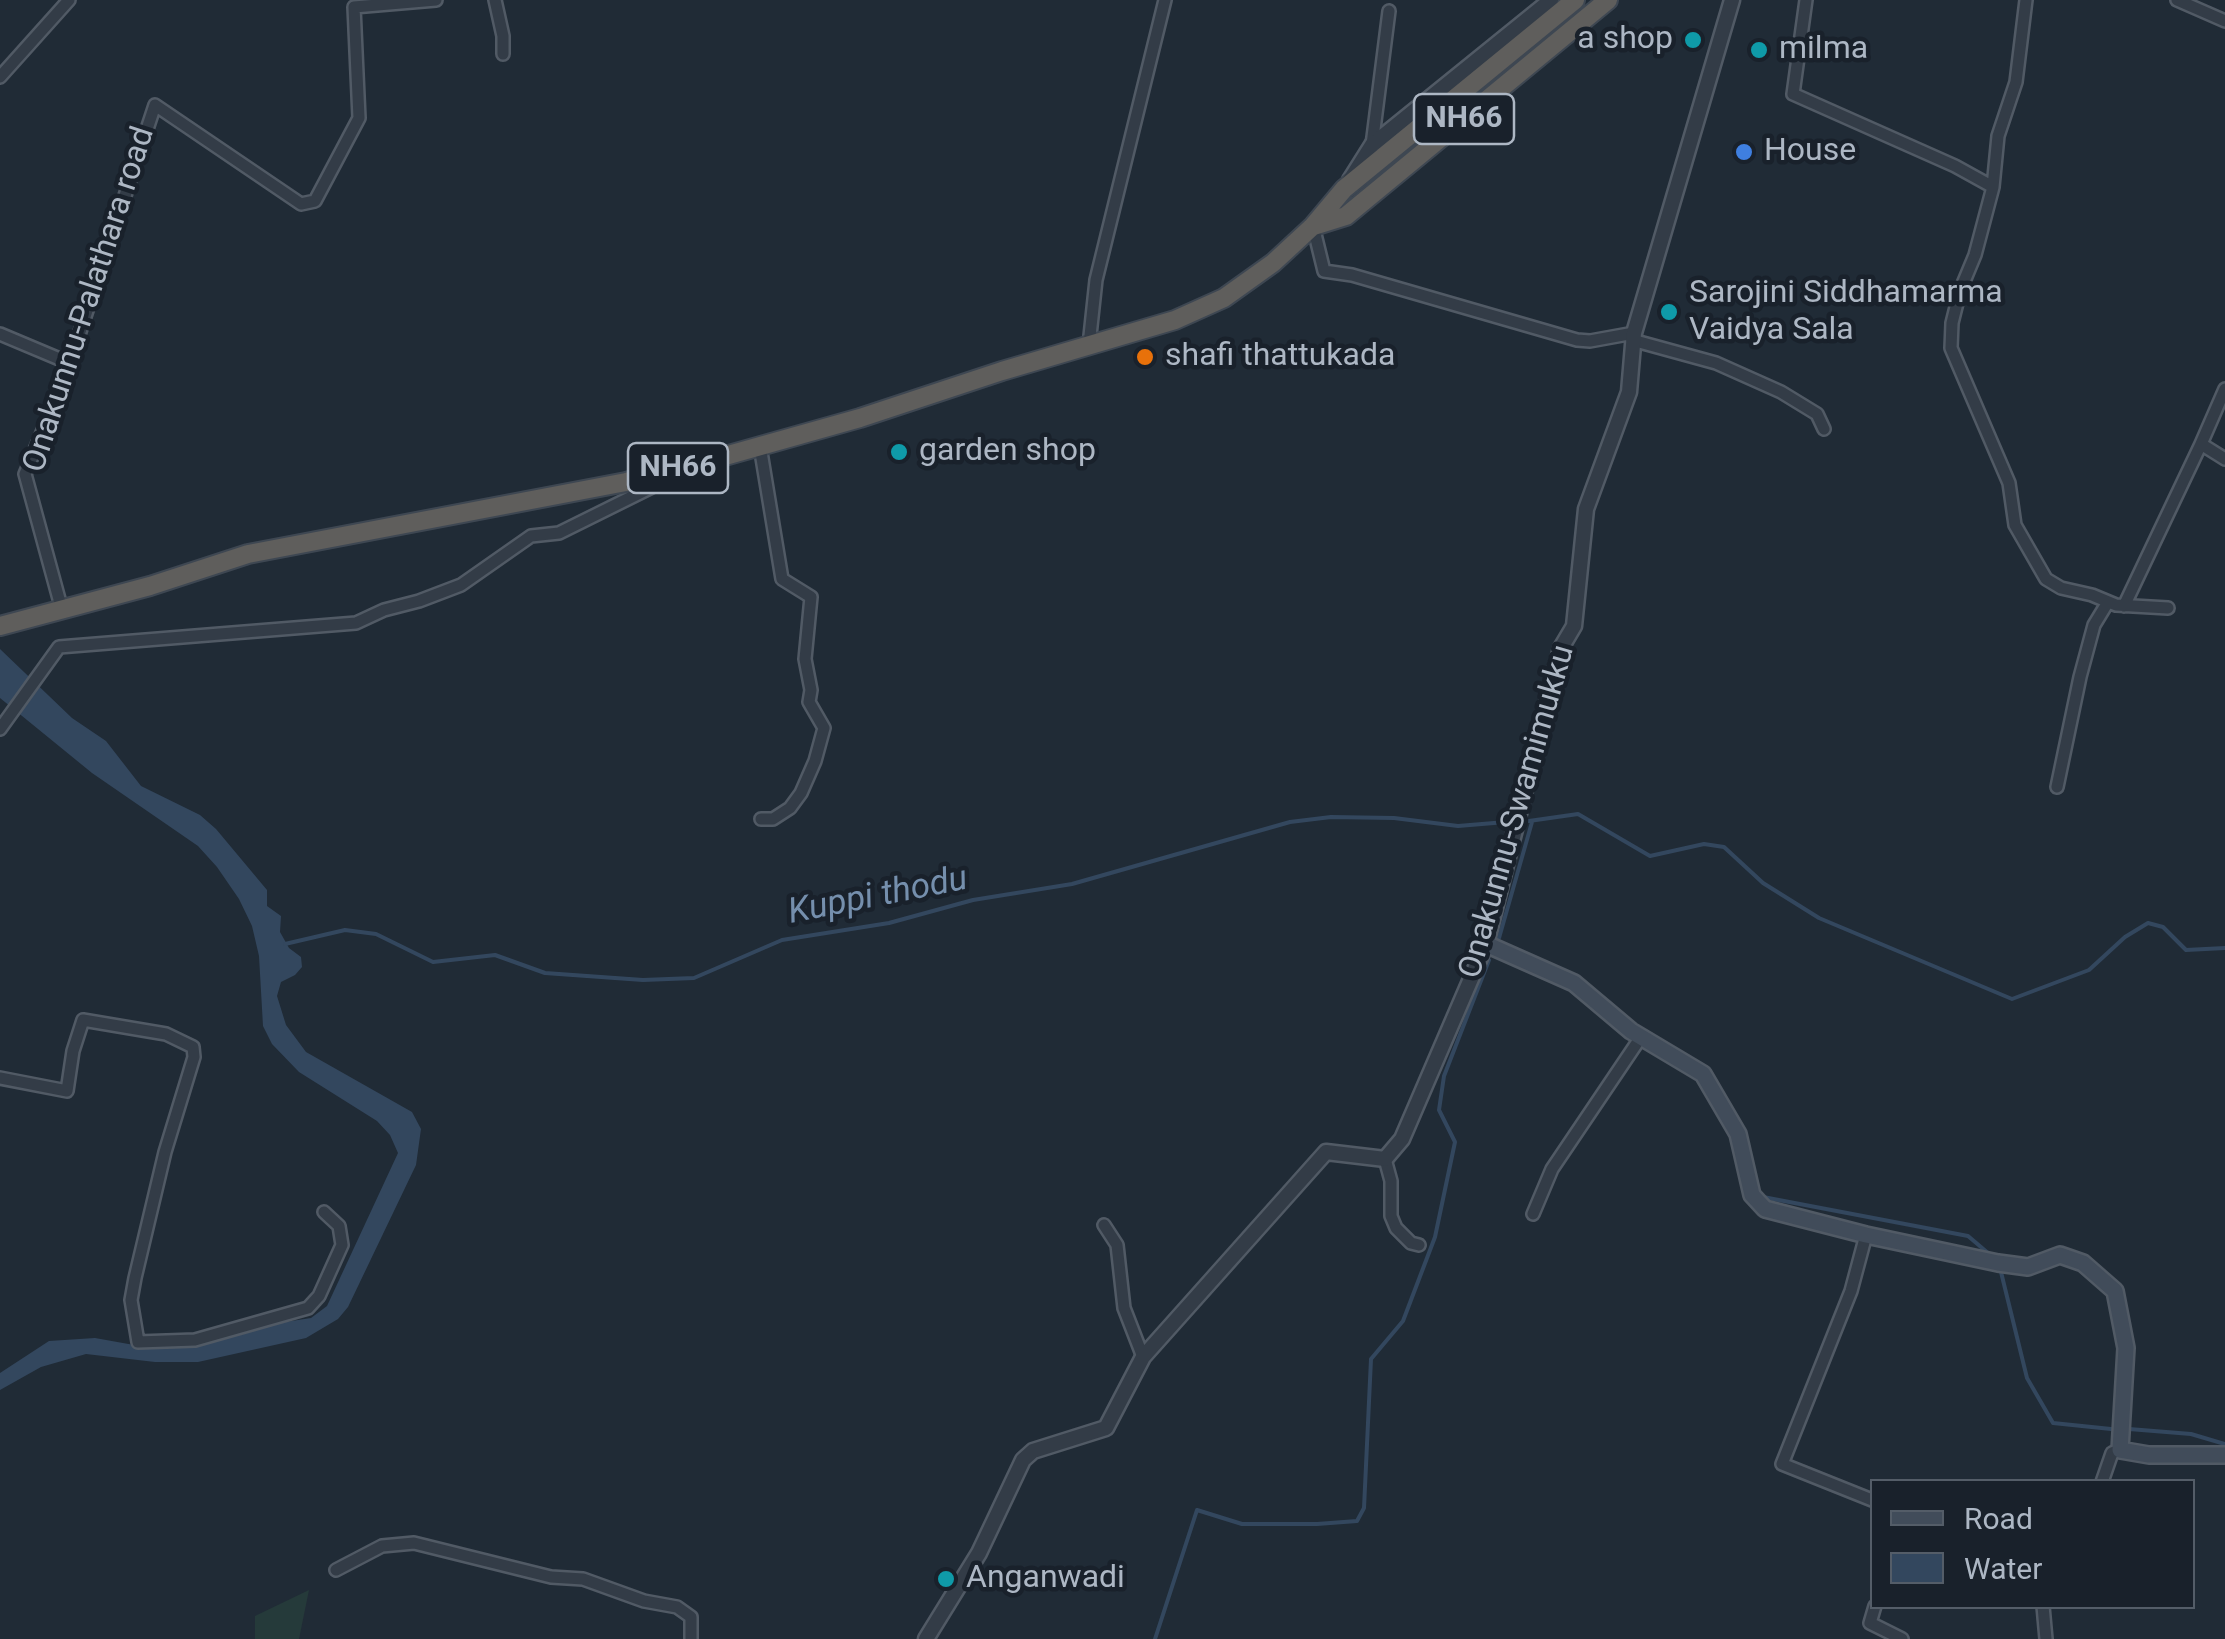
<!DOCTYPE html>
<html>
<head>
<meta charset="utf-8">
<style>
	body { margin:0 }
	#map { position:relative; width:2225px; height:1639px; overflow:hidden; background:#202b36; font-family:Roboto,sans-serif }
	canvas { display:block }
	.legend { position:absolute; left:1870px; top:1479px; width:325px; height:130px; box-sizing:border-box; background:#19212b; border:2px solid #545d68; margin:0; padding:12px 18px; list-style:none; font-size:30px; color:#adb7c4 }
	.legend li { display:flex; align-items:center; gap:20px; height:50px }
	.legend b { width:50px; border:2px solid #545d68 }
</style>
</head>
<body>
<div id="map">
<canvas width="2225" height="1639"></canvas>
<ul class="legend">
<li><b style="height:12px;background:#414c5a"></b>Road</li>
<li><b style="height:28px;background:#33475e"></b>Water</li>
</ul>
</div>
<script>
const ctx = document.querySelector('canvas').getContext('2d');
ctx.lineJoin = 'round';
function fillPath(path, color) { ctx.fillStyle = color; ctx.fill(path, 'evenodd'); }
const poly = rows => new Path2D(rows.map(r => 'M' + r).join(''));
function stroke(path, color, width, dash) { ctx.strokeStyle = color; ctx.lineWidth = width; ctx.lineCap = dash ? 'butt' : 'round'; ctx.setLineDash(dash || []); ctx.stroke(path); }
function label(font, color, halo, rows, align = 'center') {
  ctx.font = font + ' Roboto,sans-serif'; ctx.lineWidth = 9; ctx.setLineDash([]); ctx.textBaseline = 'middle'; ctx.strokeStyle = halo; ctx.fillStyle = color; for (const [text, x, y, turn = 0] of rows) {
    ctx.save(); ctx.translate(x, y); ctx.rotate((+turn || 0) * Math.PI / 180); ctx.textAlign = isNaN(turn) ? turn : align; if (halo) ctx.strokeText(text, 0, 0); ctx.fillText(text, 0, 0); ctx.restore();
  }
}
fillPath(poly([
	[309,1590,299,1639,255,1639,255,1616]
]), '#253a3a');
fillPath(poly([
	[0,649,72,718,106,741,141,786,200,815,216,829,267,890,267,906,281,916,280,932,289,948,301,957,302,967,295,975,281,982,277,996,286,1025,306,1052,412,1112,421,1129,416,1165,348,1307,338,1319,306,1338,198,1362,155,1362,86,1354,41,1367,0,1390,0,1373,49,1341,95,1338,134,1345,311,1318,327,1306,398,1153,390,1135,377,1121,299,1072,272,1044,263,1026,259,956,252,926,239,899,217,867,198,846,92,773,0,698]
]), '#33475e');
stroke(poly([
	[1529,821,1578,814,1650,856,1704,844,1724,847,1763,883,1819,918,2012,999,2089,970,2125,937,2148,923,2163,927,2186,950,2225,948],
	[1499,938,1532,822],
	[285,944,345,930,376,934,433,962,495,955,545,973,643,980,694,978,782,940,889,923,973,900,1072,884,1290,822,1331,817,1394,818,1458,826,1506,822],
	[1763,1197,1968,1236,1988,1253],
	[2000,1268,2027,1378,2053,1423,2111,1429],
	[2129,1429,2191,1434,2225,1444],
	[1155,1639,1197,1510,1242,1524,1317,1524,1357,1521,1364,1508,1371,1359,1403,1321,1435,1237,1455,1142,1439,1110,1444,1076,1489,960]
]), '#33475e', 4);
const minor = poly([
	[495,0,503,36,503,54],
	[1806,0,1793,94,1955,166,1993,187],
	[2026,0,2016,82,1998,136,1993,187,1975,255,1960,291,1952,323,1951,348,2009,483,2015,525,2046,579,2061,588,2092,595,2116,605,2168,608],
	[2177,0,2225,21],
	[0,77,69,0],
	[1372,145,1389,11],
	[1313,226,1324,271,1352,275,1577,340,1590,341,1634,333],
	[0,334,69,363],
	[1632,340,1716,363,1781,392,1817,414,1824,429],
	[1089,345,1096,280,1165,0],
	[2225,389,2201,444,2225,459],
	[760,446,782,579,811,597,805,659,811,690,809,702,824,728,815,761,801,793,790,808,773,819,761,819],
	[2124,606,2201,444],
	[62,610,25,474,65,377,155,105,301,204,315,201,359,118,354,7,436,0],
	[0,729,59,647,356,623,384,610,419,601,461,585,531,536,559,533,674,476],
	[2057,787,2080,677,2094,625,2108,602],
	[0,1078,67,1091,73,1051,83,1020,166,1034,193,1047,194,1057,165,1152,135,1278,131,1300,138,1342,195,1340,308,1308,319,1296,342,1245,339,1226,324,1212],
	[1385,1159,1391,1181,1391,1216,1396,1228,1411,1243,1419,1245],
	[1533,1214,1552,1169,1641,1037],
	[1104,1225,1117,1245,1124,1308,1143,1357],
	[1866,1235,1851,1291,1782,1464,1872,1500],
	[2102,1482,2112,1453,2120,1450],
	[336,1570,382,1546,414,1543,551,1577,583,1579,644,1601,677,1607,691,1617,691,1639],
	[1875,1606,1870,1623,1902,1639],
	[2043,1606,2046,1639]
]);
const tertiary = poly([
	[1350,180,1372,145,1551,0],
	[926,1639,979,1553,1023,1460,1033,1451,1106,1428,1143,1357,1326,1152,1385,1159,1402,1139,1486,944,1561,648,1574,626,1586,509,1629,392,1634,333,1732,0]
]);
const secondary = poly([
	[1486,944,1574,983,1631,1031,1703,1074,1738,1134,1752,1195,1765,1209,1866,1235,1998,1263,2028,1267,2060,1255,2083,1263,2115,1291,2126,1348,2120,1450,2149,1455,2225,1455]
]);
const trunk = poly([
	[1314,226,1346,216,1608,0],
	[0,626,150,586,248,554,626,482,700,463,860,418,1002,371,1175,320,1224,298,1273,263,1313,226,1344,189,1575,0]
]);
stroke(minor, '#515a65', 16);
stroke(tertiary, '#515a65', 19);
stroke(secondary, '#515a65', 20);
stroke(trunk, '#3e4752', 22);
stroke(minor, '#333c47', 11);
stroke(tertiary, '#333c47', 14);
stroke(secondary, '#414c5a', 15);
stroke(trunk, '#5f5e5c', 18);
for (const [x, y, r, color] of [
	[1693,40,10,"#0f9aa8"],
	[1759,50,10,"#0f9aa8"],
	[1744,152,10,"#3f7fe0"],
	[1669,312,10,"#0f9aa8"],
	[1145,357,10,"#e8710a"],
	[899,452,10,"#0f9aa8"],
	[946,1579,10,"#0f9aa8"]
]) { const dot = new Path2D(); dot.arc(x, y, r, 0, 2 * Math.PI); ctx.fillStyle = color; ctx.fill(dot); stroke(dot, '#19212b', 4); }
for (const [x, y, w] of [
	[1464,119,100],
	[678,468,100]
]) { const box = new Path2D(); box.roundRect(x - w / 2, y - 25, w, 50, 8); ctx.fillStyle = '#19212b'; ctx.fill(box); stroke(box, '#adb7c4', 2.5); }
label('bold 30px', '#adb7c4', null, [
	["NH66",1464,119],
	["NH66",678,468]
]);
label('32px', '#adb7c4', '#19212b', [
	["a shop",1673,40,"right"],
	["milma",1779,50],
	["House",1764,152],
	["Sarojini Siddhamarma",1689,294],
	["Vaidya Sala",1689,331],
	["shafi thattukada",1165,357],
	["garden shop",919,452],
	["Anganwadi",966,1579]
], 'left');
label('32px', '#adb7c4', '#19212b', [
	["Onakunnu-Palathara road",90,300,-72],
	["Onakunnu-Swamimukku",1518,812,-74]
]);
label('italic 35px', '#758fad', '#19212b', [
	["Kuppi thodu",878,897,-11]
]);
</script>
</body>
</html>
